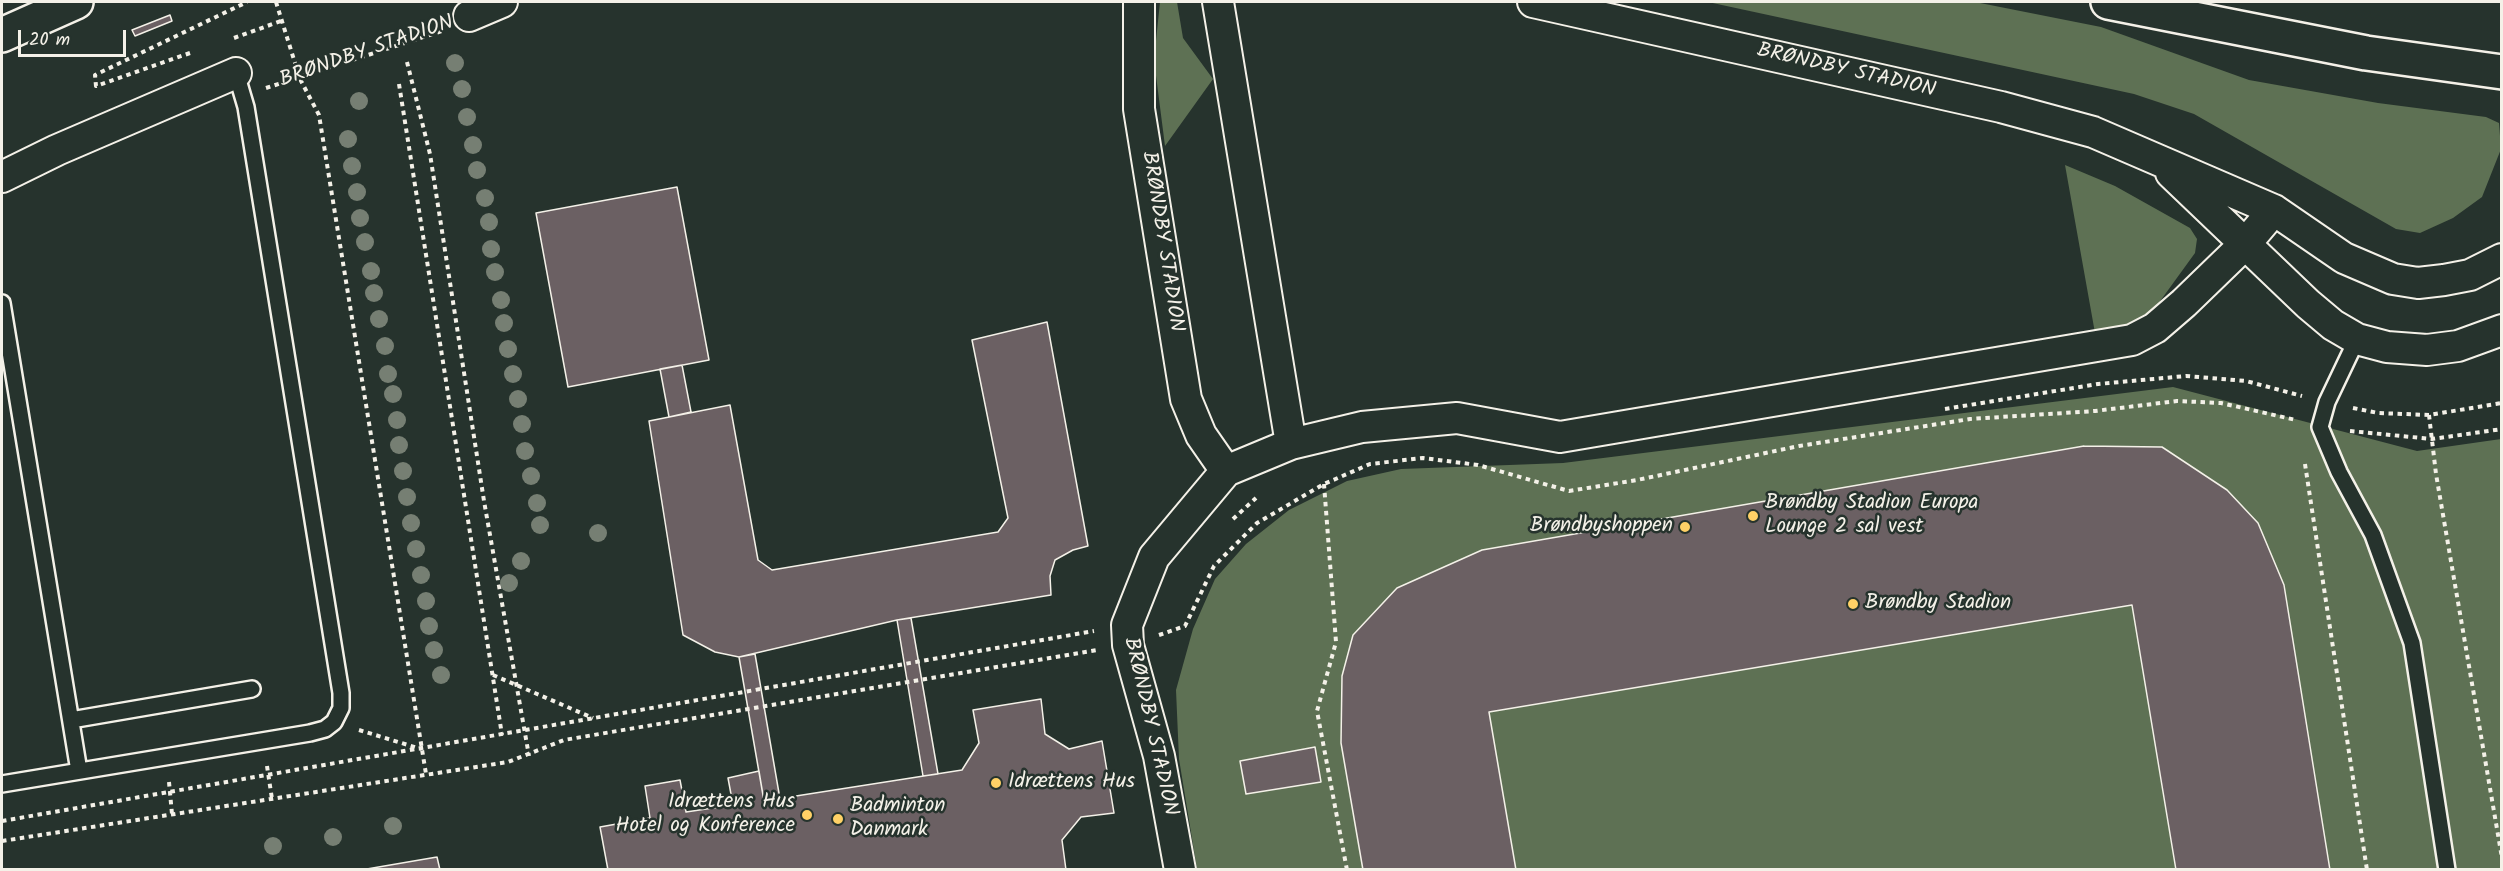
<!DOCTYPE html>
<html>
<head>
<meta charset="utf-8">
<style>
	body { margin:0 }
	#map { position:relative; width:2503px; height:871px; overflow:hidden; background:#26332d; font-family:Kalam,sans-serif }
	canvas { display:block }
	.frame { position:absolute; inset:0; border:3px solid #f4f1e8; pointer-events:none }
	.scale { position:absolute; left:18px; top:30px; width:108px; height:27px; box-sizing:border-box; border:3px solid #f4f1e8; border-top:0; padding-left:8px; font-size:18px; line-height:21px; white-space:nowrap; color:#f4f1e8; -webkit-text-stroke:4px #26332d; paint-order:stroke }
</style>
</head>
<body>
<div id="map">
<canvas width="2503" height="871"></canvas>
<div class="frame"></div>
<div class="scale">20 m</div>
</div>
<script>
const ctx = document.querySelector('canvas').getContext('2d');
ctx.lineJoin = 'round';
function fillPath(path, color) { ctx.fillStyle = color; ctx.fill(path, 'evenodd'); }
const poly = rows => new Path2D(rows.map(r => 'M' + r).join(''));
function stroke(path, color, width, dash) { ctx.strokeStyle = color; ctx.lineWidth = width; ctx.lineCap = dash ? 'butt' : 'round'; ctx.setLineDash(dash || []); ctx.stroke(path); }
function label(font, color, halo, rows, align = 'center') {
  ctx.font = font + ' Kalam,sans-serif'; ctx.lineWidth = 5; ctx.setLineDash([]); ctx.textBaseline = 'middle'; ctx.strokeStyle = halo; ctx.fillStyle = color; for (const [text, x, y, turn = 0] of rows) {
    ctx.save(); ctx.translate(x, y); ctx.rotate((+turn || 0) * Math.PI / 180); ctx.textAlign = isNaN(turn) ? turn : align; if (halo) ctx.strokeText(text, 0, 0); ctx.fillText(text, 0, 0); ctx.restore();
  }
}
fillPath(poly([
	[1160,2,1177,2,1183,38,1213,79,1165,146,1154,60],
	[1708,2,1975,2,2101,27,2249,80,2378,103,2486,117,2499,123,2501,149,2482,197,2453,218,2420,233,2396,229,2194,114,2134,94],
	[2065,165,2115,186,2190,228,2197,239,2195,253,2150,315,2130,329,2095,333],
	[2173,387,2417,451,2501,439,2501,869,1197,869,1179,759,1176,690,1193,629,1215,579,1246,544,1289,510,1347,481,1401,469,1563,463]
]), '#5e7154');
const building = poly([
	[170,15,172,21,135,36,132,30,170,15],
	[677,187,709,360,568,387,536,213,677,187],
	[1047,322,1088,546,1073,550,1055,560,1050,576,1051,595,897,620,739,657,715,652,683,635,649,421,730,405,758,560,772,570,998,532,1008,518,972,340,1047,322],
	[682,365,691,412,669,417,660,369,682,365],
	[2084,446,2162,447,2227,490,2258,523,2284,585,2330,870,2176,870,2132,605,1489,712,1516,870,1363,870,1341,743,1342,676,1353,635,1397,588,1482,550,2084,446],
	[911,618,938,774,923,776,897,620,911,618],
	[755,654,780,799,764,801,739,657,755,654],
	[1041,699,1045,734,1069,749,1102,741,1114,813,1081,817,1062,840,1066,870,608,870,600,827,650,818,645,786,680,780,686,812,733,805,728,778,759,771,764,801,962,770,979,743,973,710,1041,699],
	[1315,747,1321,782,1246,794,1240,761,1315,747],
	[437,857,440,870,361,870,437,857]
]);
fillPath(building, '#6b6063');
stroke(building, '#f4f1e8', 1.5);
const service = poly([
	[2,303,79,771],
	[2357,339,2327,402,2320,427,2339,472,2373,535,2412,643,2447,870],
	[71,720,252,689],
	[2,784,310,733,325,729,334,722,341,708,341,693,246,107,236,73]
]);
const minor = poly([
	[1139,2,1139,109,1186,399,1201,435,1226,471],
	[1218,2,1291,444,1362,427,1457,418,1560,437,2132,340,2155,328,2184,303,2246,243,2274,210],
	[1533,2,2001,107,2093,132,2274,210,2344,258,2393,279,2418,283,2444,280,2470,275,2502,259],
	[469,16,502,2],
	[2171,173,2308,304,2333,325,2357,339,2387,347,2427,350,2458,346,2502,330],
	[2,177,57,150,236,73],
	[1180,870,1159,756,1128,645,1127,625,1154,557,1226,471,1291,444]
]);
const tertiary = poly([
	[2108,2,2366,53,2502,72],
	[2,35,76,2]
]);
stroke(service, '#f4f1e8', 20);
stroke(minor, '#f4f1e8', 34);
stroke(tertiary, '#f4f1e8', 38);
stroke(poly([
	[276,2,300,79,319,115,426,774],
	[234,38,281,21],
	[190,53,96,86,95,75,247,2],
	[407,62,430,154,484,501,529,756],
	[399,84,502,735],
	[266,88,442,31],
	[2353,408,2378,413,2429,415,2502,403],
	[1945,409,2098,384,2186,376,2246,381,2302,396],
	[2429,415,2436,474,2502,858],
	[2350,431,2432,439,2502,429],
	[2305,464,2367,870],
	[1324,484,1336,642,1317,711,1347,870],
	[1233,519,1256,498],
	[1159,635,1185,626,1214,566,1257,523,1324,484,1370,464,1423,458,1478,465,1569,491,1637,480,1799,446,1970,419,2095,411,2177,401,2221,403,2296,420],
	[493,675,593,718],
	[359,730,421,749],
	[267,766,272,799],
	[169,782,172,814],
	[2,821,1094,631],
	[2,841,508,762,564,740,1097,650]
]), '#f4f1e8', 4, [4.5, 4.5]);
stroke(service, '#26332d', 15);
stroke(minor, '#26332d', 30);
stroke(tertiary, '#26332d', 33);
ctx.fillStyle = '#767f73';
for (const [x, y] of [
	[455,63],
	[462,89],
	[359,101],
	[467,117],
	[348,139],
	[473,145],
	[352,166],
	[477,170],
	[357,192],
	[485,198],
	[360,218],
	[489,222],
	[365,242],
	[491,249],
	[371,271],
	[495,272],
	[374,293],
	[501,300],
	[379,319],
	[504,323],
	[385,346],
	[508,349],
	[388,374],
	[513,374],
	[393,394],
	[518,399],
	[397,420],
	[522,424],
	[399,445],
	[525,451],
	[403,471],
	[531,476],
	[407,497],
	[537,503],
	[411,523],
	[540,525],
	[598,533],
	[416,549],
	[521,561],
	[421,575],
	[509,583],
	[426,601],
	[429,626],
	[434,650],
	[441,675],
	[393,826],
	[333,837],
	[273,846]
]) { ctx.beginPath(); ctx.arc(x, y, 9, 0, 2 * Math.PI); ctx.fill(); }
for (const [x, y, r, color] of [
	[1753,516,6,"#ffd166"],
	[1685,527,6,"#ffd166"],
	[1853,604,6,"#ffd166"],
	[996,783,6,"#ffd166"],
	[807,815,6,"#ffd166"],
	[838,819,6,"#ffd166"]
]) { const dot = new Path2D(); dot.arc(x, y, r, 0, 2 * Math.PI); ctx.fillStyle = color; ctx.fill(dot); stroke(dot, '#26332d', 2); }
label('21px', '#f4f1e8', '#26332d', [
	["BRØNDBY STADION",367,53,-19],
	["BRØNDBY STADION",1846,72,13],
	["BRØNDBY STADION",1161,242,81],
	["BRØNDBY STADION",1149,727,77]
]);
label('21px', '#f4f1e8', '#26332d', [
	["Brøndby Stadion Europa",1765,504],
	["Lounge 2 sal vest",1765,528],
	["Brøndbyshoppen",1673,527,"right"],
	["Brøndby Stadion",1865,604],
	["Idrættens Hus",1008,783],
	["Idrættens Hus",795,803,"right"],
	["Hotel og Konference",795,827,"right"],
	["Badminton",850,807],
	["Danmark",850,831]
], 'left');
</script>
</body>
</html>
